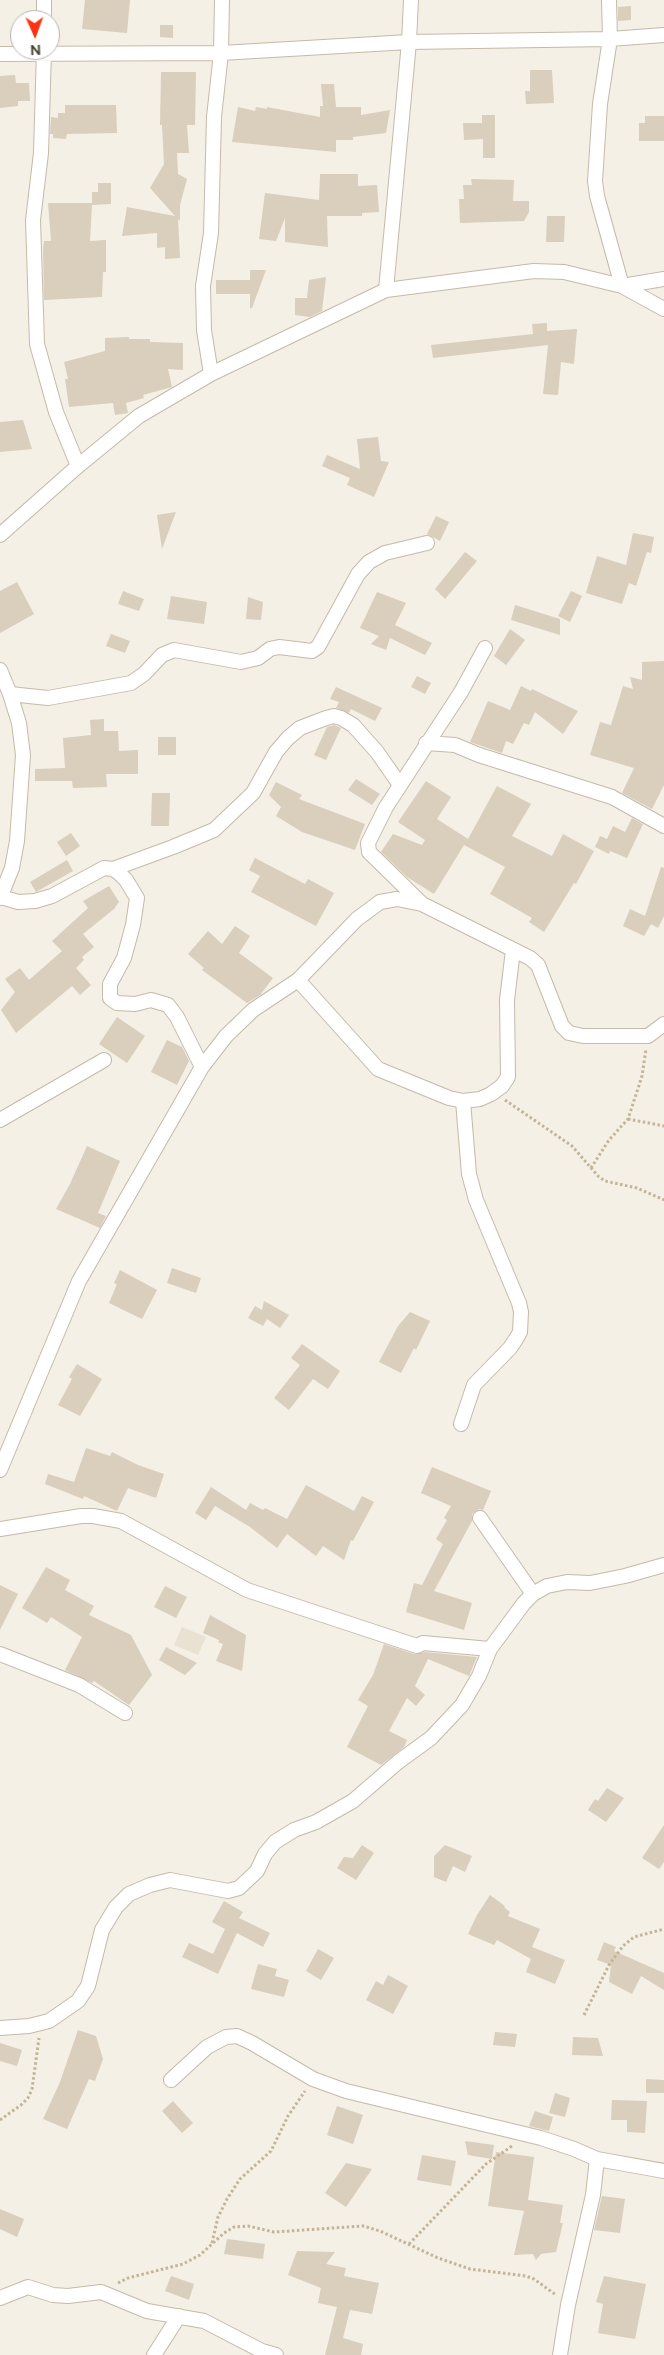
<!DOCTYPE html>
<html>
<head>
<meta charset="utf-8">
<style>
	body { margin:0 }
	#map { position:relative; width:664px; height:2355px; overflow:hidden; background:#f4f0e5; font-family:Figtree,sans-serif }
	canvas { display:block }
	.north { position:absolute; left:10px; top:10px; width:50px; height:50px; box-sizing:border-box; background:#fff; border:1px solid #b6b3ae; border-radius:50%; rotate:178deg; font-size:14px; font-weight:700; line-height:20px; text-align:center; color:#484034 }
	.north::after { content:''; display:block; margin:auto; width:18px; height:22px; background:#ff3212; clip-path:polygon(50% 0,100% 100%,50% 72%,0 100%) }
</style>
</head>
<body>
<div id="map">
<canvas width="664" height="2355"></canvas>
<div class="north">N</div>
</div>
<script>
const ctx = document.querySelector('canvas').getContext('2d');
ctx.lineJoin = 'round';
function fillPath(path, color) { ctx.fillStyle = color; ctx.fill(path, 'evenodd'); }
const poly = rows => new Path2D(rows.map(r => 'M' + r).join(''));
function stroke(path, color, width, dash) { ctx.strokeStyle = color; ctx.lineWidth = width; ctx.lineCap = dash ? 'butt' : 'round'; ctx.setLineDash(dash || []); ctx.stroke(path); }
fillPath(poly([
	[182,1627,206,1637,198,1655,174,1645]
]), '#e9e2d3');
fillPath(poly([
	[85,0,130,0,127,33,82,29],
	[631,6,631,20,618,21,618,7],
	[160,25,173,25,173,38,160,37],
	[530,70,552,70,554,103,526,104,525,91,530,91],
	[161,72,196,72,195,125,187,125,189,153,177,153,178,174,187,179,180,205,180,221,178,219,180,258,165,259,165,247,157,248,157,233,122,236,127,207,175,216,150,188,164,164,162,125,160,125],
	[15,75,16,83,29,83,30,101,18,101,18,106,0,108,0,76],
	[321,84,334,84,336,107,361,107,361,115,390,110,386,133,353,137,353,140,336,140,336,152,232,142,238,107,255,111,256,107,267,109,267,107,320,117,320,106,323,106],
	[65,105,116,105,117,133,67,134,66,139,53,138,53,134,50,134,51,117,58,118,58,113,65,113],
	[482,115,495,115,495,158,483,158,483,139,464,140,463,123,482,123],
	[645,116,664,116,664,141,639,141,639,123,645,123],
	[320,174,358,174,358,186,377,185,379,212,362,213,362,216,327,216,328,247,285,242,285,218,276,241,259,239,265,193,319,200],
	[471,179,514,180,513,201,529,201,529,212,524,221,460,223,459,199,464,199,463,185,472,185],
	[98,183,111,183,111,204,92,205,90,241,106,240,106,272,103,272,102,297,44,300,43,249,44,241,51,241,48,203,92,203,92,192,98,192],
	[547,216,565,216,564,242,546,242],
	[250,270,266,270,252,308,250,308,250,294,216,294,216,280,250,280],
	[326,277,322,311,310,317,295,315,295,298,307,298,309,280],
	[547,323,547,331,577,329,574,364,561,362,558,395,543,394,548,345,433,358,431,345,533,334,532,324],
	[129,337,129,339,150,339,150,342,183,343,183,370,168,369,172,387,143,395,144,398,126,403,128,413,115,415,113,403,69,407,65,379,68,379,64,362,105,351,105,338],
	[23,420,32,449,0,452,0,422],
	[378,437,381,461,389,462,374,497,347,485,350,478,322,466,327,455,360,469,357,439],
	[176,512,162,549,157,515],
	[436,516,449,522,440,541,427,534],
	[633,533,654,537,651,553,647,552,636,586,629,583,622,604,586,593,597,556,626,565],
	[465,552,477,561,445,599,435,589],
	[17,582,34,614,0,633,0,591],
	[123,591,144,599,139,611,118,604],
	[571,591,582,596,570,622,558,616],
	[377,592,406,603,395,625,432,643,425,655,390,638,386,650,371,644,379,636,360,628],
	[171,596,207,602,204,624,167,619],
	[248,597,263,602,261,620,246,619],
	[515,605,560,619,560,635,511,620],
	[510,629,525,640,506,665,494,656],
	[111,634,130,641,125,653,106,646],
	[664,661,664,785,652,809,622,793,634,768,590,755,600,722,611,725,623,686,633,689,630,677,642,680,642,662],
	[417,676,431,683,425,694,411,687],
	[521,686,531,691,532,689,578,711,563,734,535,712,529,725,524,723,513,744,506,741,502,753,470,742,488,701,510,710],
	[336,687,382,708,375,721,351,709,349,713,336,708,339,702,330,699],
	[104,719,104,731,118,731,119,751,138,750,138,774,106,774,107,787,73,788,72,781,35,781,35,769,65,768,63,738,91,735,90,720],
	[334,725,341,728,326,760,314,755,327,727],
	[158,737,176,737,176,755,158,755],
	[356,779,380,794,372,805,348,790],
	[426,781,451,797,437,819,468,839,497,786,531,804,512,836,552,856,563,834,594,851,576,884,574,883,544,932,529,922,532,918,490,894,505,867,464,845,434,894,407,877,381,852,393,834,422,845,425,840,398,822],
	[276,782,302,795,299,799,365,824,355,850,302,832,276,816,281,807,269,795],
	[152,793,170,793,169,826,151,826],
	[632,818,643,824,627,858,610,851,609,854,595,847,600,836,607,839,613,826,625,832],
	[71,833,80,846,66,856,57,842],
	[255,858,305,884,308,879,334,893,316,926,251,892,260,876,249,870],
	[67,860,73,871,36,892,30,882],
	[661,867,664,868,664,916,658,928,651,924,644,936,623,926,630,909,645,916],
	[109,886,119,902,114,909,83,934,94,947,82,957,84,960,76,968,91,985,80,995,72,986,16,1033,1,1010,15,992,5,979,20,968,29,980,62,951,52,941,88,908,83,901],
	[235,926,250,936,239,953,273,978,260,995,247,1003,202,970,204,968,188,954,208,931,222,944],
	[117,1017,145,1036,127,1063,99,1044],
	[167,1040,182,1047,189,1061,177,1085,151,1072],
	[87,1146,120,1161,98,1213,106,1216,100,1228,56,1209,70,1184],
	[172,1268,201,1278,196,1293,167,1283],
	[120,1270,157,1290,142,1319,109,1303,117,1284,114,1283],
	[264,1301,289,1315,280,1328,267,1319,263,1326,248,1318,255,1306,262,1310],
	[410,1312,430,1321,416,1350,414,1348,401,1373,379,1362,398,1326],
	[302,1344,340,1371,328,1389,313,1379,289,1410,274,1398,300,1365,291,1358],
	[77,1364,102,1379,80,1416,58,1405,72,1379,69,1377],
	[86,1448,110,1456,112,1452,138,1465,164,1474,156,1498,128,1488,117,1511,84,1496,83,1499,45,1484,48,1474,74,1482],
	[432,1467,491,1491,483,1510,479,1509,472,1514,472,1521,434,1591,472,1603,464,1630,406,1612,414,1583,422,1585,443,1544,436,1539,447,1520,444,1518,451,1506,421,1493],
	[306,1485,354,1511,362,1496,374,1502,353,1541,351,1540,344,1560,323,1546,316,1556,287,1534,277,1548,250,1527,215,1506,206,1520,195,1513,211,1487,246,1510,250,1503,263,1510,265,1508,287,1519],
	[46,1567,70,1580,65,1590,94,1606,89,1615,131,1635,152,1675,129,1705,94,1681,92,1683,65,1670,82,1637,51,1617,47,1623,22,1608],
	[0,1585,18,1594,0,1630],
	[165,1586,187,1597,176,1618,154,1607],
	[210,1615,246,1635,242,1671,216,1661,223,1644,218,1642,219,1640,203,1633],
	[384,1644,414,1654,425,1652,477,1657,469,1676,428,1659,415,1686,425,1695,416,1706,407,1698,389,1731,407,1740,404,1747,381,1765,347,1747,368,1706,358,1700,373,1675],
	[166,1647,197,1663,185,1675,159,1660],
	[607,1788,624,1798,606,1822,588,1810,595,1799,598,1801],
	[664,1825,664,1862,659,1869,642,1858],
	[362,1845,374,1853,356,1880,337,1868,344,1857,353,1858],
	[445,1845,472,1856,465,1872,453,1866,446,1882,434,1877,434,1856],
	[490,1895,505,1906,504,1907,510,1912,508,1916,540,1929,532,1947,565,1960,555,1984,526,1972,531,1959,497,1940,494,1945,468,1934,477,1915],
	[224,1901,243,1912,239,1918,270,1933,263,1947,237,1933,218,1974,182,1957,189,1943,213,1954,225,1929,212,1922],
	[604,1942,616,1947,614,1951,664,1973,664,1990,641,1976,632,1994,609,1982,611,1965,597,1960],
	[318,1949,334,1958,321,1980,306,1971],
	[258,1964,277,1969,275,1976,289,1980,284,1997,251,1989],
	[388,1975,408,1986,393,2014,366,2000,376,1981,383,1985],
	[78,2030,96,2036,103,2059,95,2081,89,2079,67,2129,43,2119,60,2082],
	[495,2032,517,2034,515,2047,493,2045],
	[573,2037,598,2038,603,2056,572,2055],
	[0,2043,22,2050,17,2066,0,2061],
	[646,2079,664,2080,664,2093,646,2093],
	[555,2093,570,2098,565,2117,549,2113],
	[612,2100,647,2101,645,2133,627,2132,627,2120,611,2120],
	[173,2101,193,2123,182,2133,162,2111],
	[337,2106,363,2115,353,2144,327,2135],
	[535,2111,553,2117,549,2131,529,2126],
	[465,2141,494,2145,492,2159,468,2155],
	[496,2152,534,2157,528,2200,563,2205,560,2223,563,2223,556,2252,541,2254,536,2260,533,2254,514,2255,524,2211,488,2206],
	[422,2155,456,2161,451,2186,417,2180],
	[346,2163,372,2169,346,2207,325,2193],
	[602,2196,625,2199,620,2233,594,2230],
	[0,2209,24,2219,17,2237,0,2229],
	[227,2239,265,2244,263,2259,224,2254],
	[297,2251,335,2252,326,2264,346,2268,344,2276,379,2283,372,2314,350,2310,343,2338,363,2344,361,2355,325,2355,337,2307,318,2303,321,2288,288,2275],
	[171,2276,194,2284,189,2300,165,2291],
	[604,2276,646,2284,635,2339,598,2333,603,2304,596,2302]
]), '#dacebc');
const minor = poly([
	[44,0,44,20],
	[609,0,610,39,600,104,595,181,597,196,622,286,664,279],
	[44,50,41,153,33,220,37,344,56,412,78,466],
	[0,54,221,53,409,42,610,39,664,35],
	[386,290,409,42,411,0],
	[211,374,204,330,203,286,211,233,214,117,221,53,222,0],
	[0,535,78,466,139,416,211,374,386,290,534,271,564,272,622,286,664,309],
	[0,670,10,694,19,723,23,755,17,841,12,868,0,898],
	[10,694,48,698,131,683,144,674,162,655,174,650,241,662,258,658,270,649,279,647,312,651,318,647,358,574,369,562,385,553,427,543],
	[426,743,455,745,479,755,612,797,664,826],
	[113,869,173,847,214,830,253,793,276,752,288,738,300,728,326,718,334,716,341,718,353,725,377,752,400,785],
	[1,897,18,902,35,901,52,896,104,868,113,869,119,873,126,880,137,898,133,925,124,958,110,984,110,998,117,1003,135,1004,151,1000,168,1005,177,1017,202,1067],
	[421,903,369,852,368,843,386,807,461,692,485,648],
	[298,980,378,1069,449,1098,463,1101,480,1099,491,1094,502,1086,508,1077,507,1000,513,950],
	[0,1120,104,1060],
	[461,1424,474,1385,510,1348,516,1339,520,1332,521,1312,519,1303,476,1200,469,1174,463,1101],
	[0,1470,79,1281,202,1067,226,1036,253,1010,298,980,357,919,380,902,397,899,422,904,530,958,538,965,562,1026,569,1033,583,1036,648,1036,664,1024],
	[480,1518,533,1594],
	[0,1529,81,1516,93,1516,121,1521,247,1590,417,1646,423,1643,490,1649],
	[0,1654,79,1685,125,1713],
	[0,2028,29,2026,49,2021,78,2001,88,1986,102,1930,116,1907,129,1894,150,1885,170,1880,228,1891,239,1888,257,1871,265,1854,275,1842,294,1830,316,1822,353,1801,398,1762,431,1738,462,1705,479,1676,490,1649,524,1603,533,1594,547,1586,567,1582,590,1583,625,1576,664,1565],
	[171,2080,207,2047,226,2037,237,2036,252,2043,313,2079,346,2091,541,2138,574,2149,597,2159,664,2171],
	[0,2298,28,2287,53,2295,68,2296,101,2292,147,2311,204,2321,262,2351,276,2355],
	[154,2355,179,2316],
	[560,2355,568,2305,593,2195,597,2159]
]);
stroke(minor, '#c4baaa', 16);
stroke(poly([
	[505,1100,572,1146,599,1177,605,1181,637,1188,664,1200],
	[628,1119,664,1126],
	[591,1168,609,1140,628,1119,642,1076,646,1049],
	[584,2015,609,1965,623,1946,634,1937,664,1929],
	[0,2120,21,2105,28,2098,32,2089,39,2038],
	[212,2243,218,2217,227,2199,240,2179,271,2151,288,2116,305,2091],
	[409,2244,486,2164,512,2146],
	[118,2283,128,2278,183,2264,200,2255,224,2233,234,2227,248,2226,274,2232,363,2226,380,2231,438,2258,470,2269,526,2276,534,2279,556,2295]
]), '#c4b397', 3, [2.5, 2.5]);
stroke(minor, '#fff', 14);
</script>
</body>
</html>
